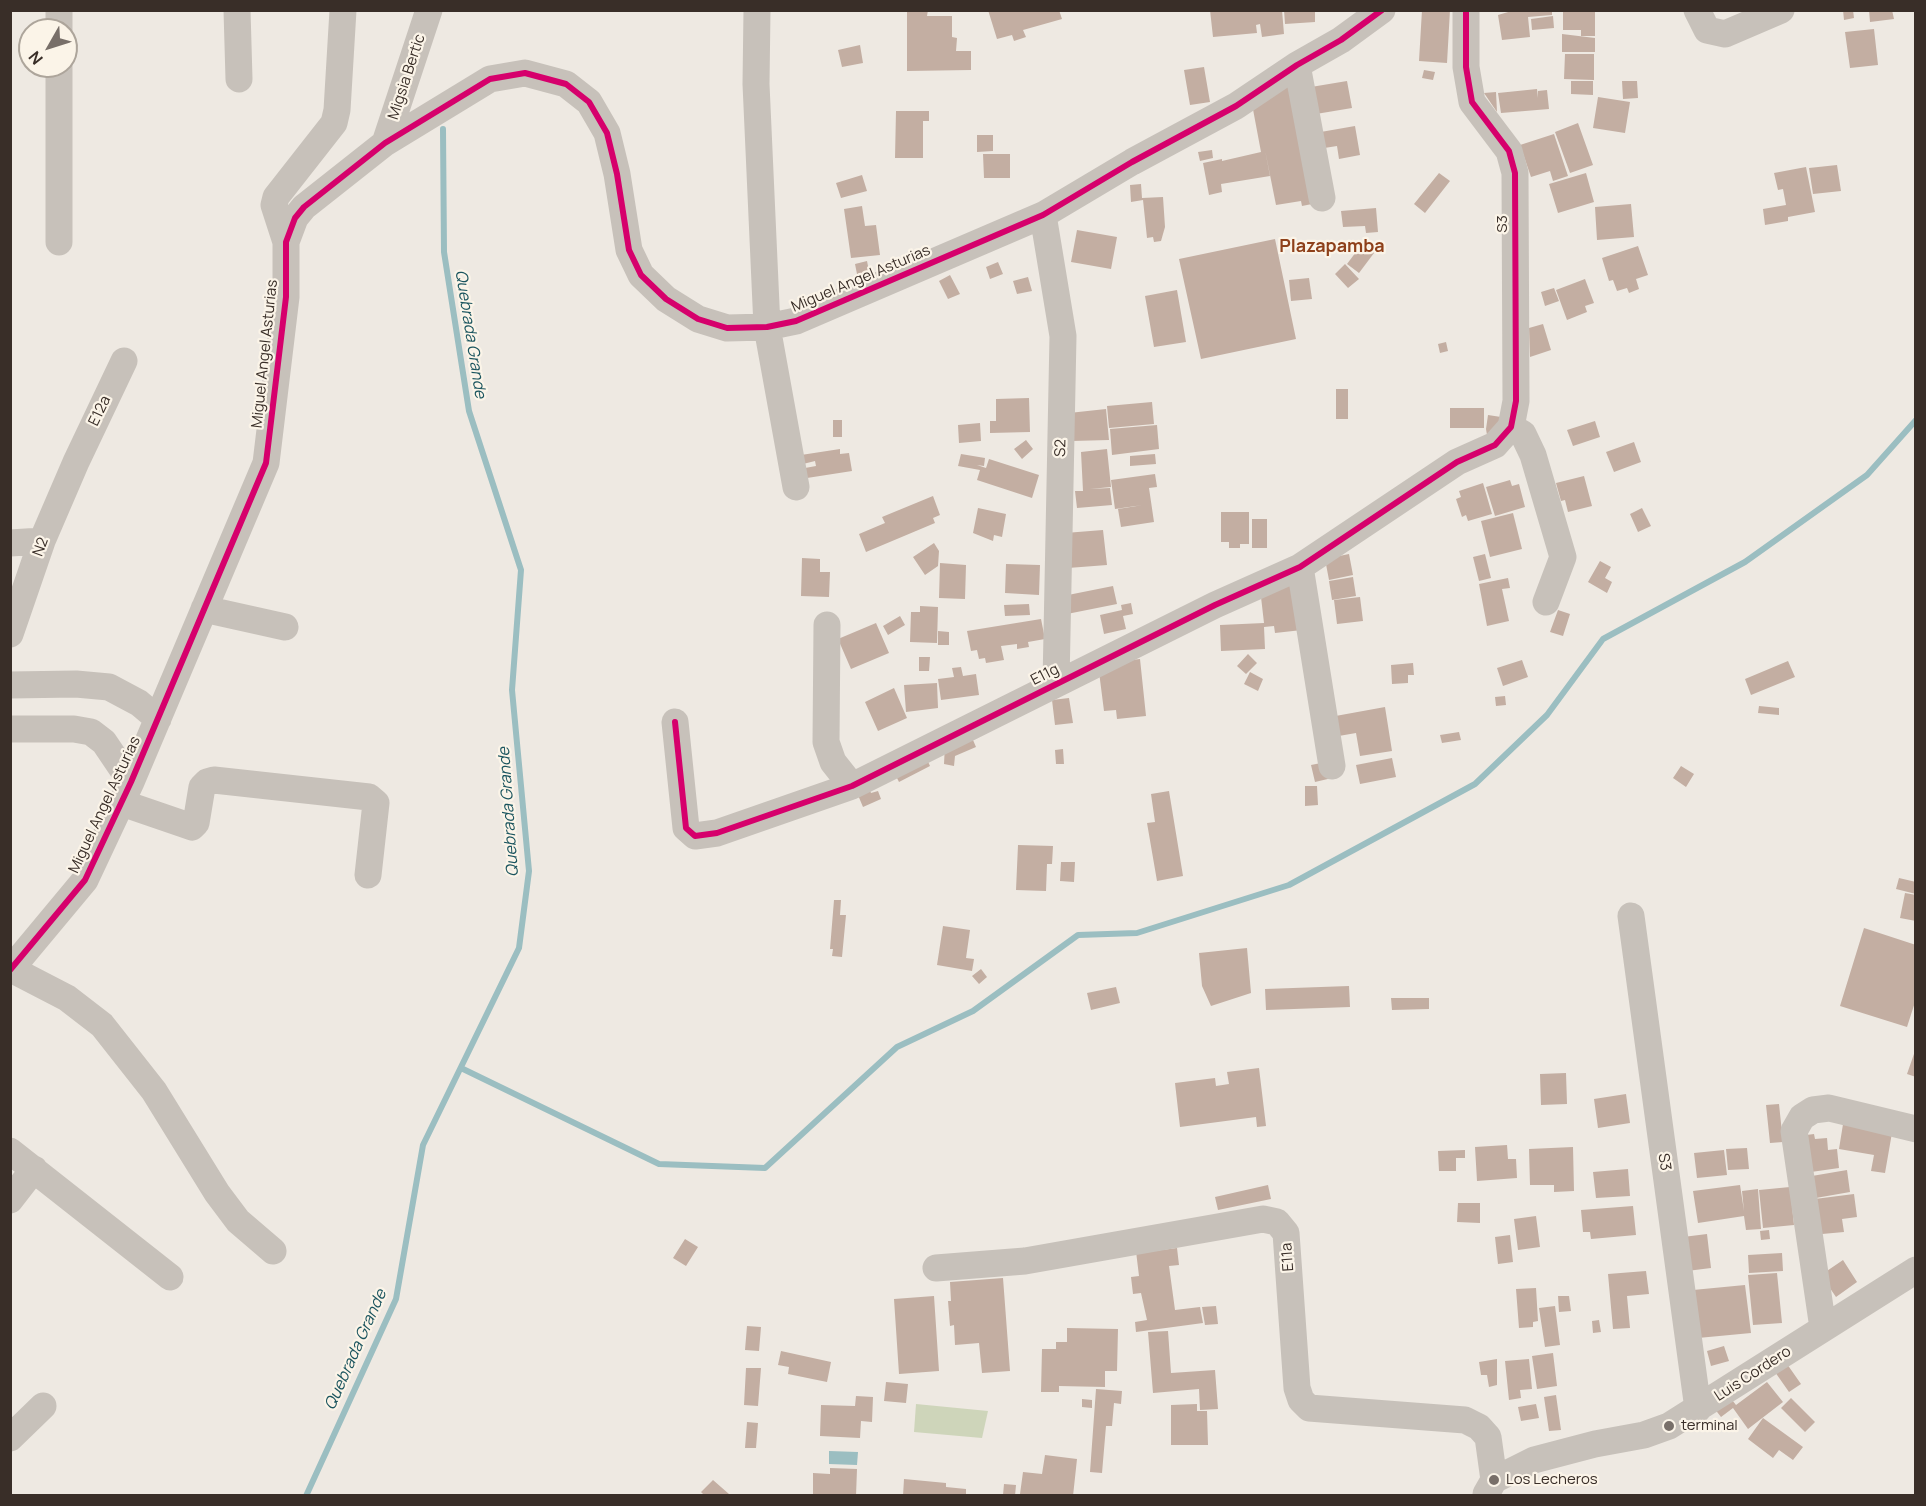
<!DOCTYPE html>
<html>
<head>
<meta charset="utf-8">
<style>
	body { margin:0 }
	#map { position:relative; width:1926px; height:1506px; overflow:hidden; background:#eee9e2; font-family:Manrope,sans-serif }
	canvas { display:block }
	.frame { position:absolute; inset:0; border:12px solid #392e28; pointer-events:none }
	.north { position:absolute; left:18px; top:18px; width:60px; height:60px; box-sizing:border-box; background:#fbf4e8; border:2px solid #ada59b; border-radius:50%; rotate:231deg; font-size:16px; font-weight:700; line-height:24px; text-align:center; color:#392e28 }
	.north::after { content:''; display:block; margin:auto; width:21px; height:27px; background:#786f69; clip-path:polygon(50% 0,100% 100%,50% 72%,0 100%) }
</style>
</head>
<body>
<div id="map">
<canvas width="1926" height="1506"></canvas>
<div class="frame"></div>
<div class="north">N</div>
</div>
<script>
const ctx = document.querySelector('canvas').getContext('2d');
ctx.lineJoin = 'round';
function fillPath(path, color) { ctx.fillStyle = color; ctx.fill(path, 'evenodd'); }
const poly = rows => new Path2D(rows.map(r => 'M' + r).join(''));
function stroke(path, color, width, dash) { ctx.strokeStyle = color; ctx.lineWidth = width; ctx.lineCap = dash ? 'butt' : 'round'; ctx.setLineDash(dash || []); ctx.stroke(path); }
function label(font, color, halo, rows, align = 'center') {
  ctx.font = font + ' Manrope,sans-serif'; ctx.lineWidth = 4.5; ctx.setLineDash([]); ctx.textBaseline = 'middle'; ctx.strokeStyle = halo; ctx.fillStyle = color; for (const [text, x, y, turn = 0] of rows) {
    ctx.save(); ctx.translate(x, y); ctx.rotate((+turn || 0) * Math.PI / 180); ctx.textAlign = isNaN(turn) ? turn : align; if (halo) ctx.strokeText(text, 0, 0); ctx.fillText(text, 0, 0); ctx.restore();
  }
}
fillPath(poly([
	[916,1404,988,1411,982,1438,914,1432]
]), '#ced5ba');
fillPath(poly([
	[829,1451,858,1452,857,1465,829,1464]
]), '#9bbec1');
stroke(poly([
	[461,1068,659,1164,765,1168,897,1047,973,1011,1078,935,1137,933,1289,885,1475,784,1547,715,1603,639,1745,562,1867,475,1916,420],
	[306,1496,396,1299,423,1145,519,948,529,871,512,690,521,570,469,411,444,252,443,129]
]), '#9bbec1', 6);
fillPath(poly([
	[907,10,928,10,927,16,952,16,952,37,957,38,956,51,971,51,971,70,907,71],
	[988,10,1059,10,1062,19,1023,30,1026,37,1014,41,1012,35,997,39],
	[1210,10,1282,10,1284,34,1262,37,1260,24,1256,25,1257,33,1213,37],
	[1284,10,1315,10,1315,22,1285,24],
	[1422,10,1450,10,1447,63,1419,61],
	[1515,10,1552,10,1552,15,1528,17,1530,37,1502,40,1498,15],
	[1563,10,1595,11,1595,36,1581,36,1581,30,1563,30],
	[1843,10,1853,10,1854,18,1844,20],
	[1869,10,1892,10,1894,19,1870,22],
	[1553,16,1554,28,1532,30,1531,19],
	[1874,29,1878,65,1850,68,1845,32],
	[1562,34,1595,38,1595,52,1562,52],
	[860,45,863,63,842,67,838,50],
	[1565,54,1594,54,1594,80,1564,79],
	[1204,67,1210,102,1190,105,1184,70],
	[1424,70,1435,72,1433,80,1422,78],
	[1347,81,1352,108,1316,114,1311,87],
	[1571,81,1593,81,1593,95,1571,94],
	[1622,81,1637,81,1638,98,1623,99],
	[1296,85,1317,203,1302,206,1301,201,1276,205,1265,150,1270,176,1221,184,1222,192,1209,195,1203,163,1222,159,1222,161,1261,152,1252,104,1264,91],
	[1537,89,1538,98,1538,91,1547,90,1549,109,1501,113,1498,93],
	[1496,92,1497,112,1484,93],
	[1598,97,1630,102,1625,133,1593,128],
	[896,111,929,111,929,121,923,121,923,158,895,158],
	[1578,123,1593,165,1570,173,1555,132],
	[1355,126,1360,155,1339,159,1337,146,1318,149,1315,133],
	[1554,134,1568,176,1553,181,1550,171,1531,177,1520,145],
	[977,135,993,135,993,151,977,152],
	[1212,150,1213,158,1200,161,1198,152],
	[983,154,1010,154,1010,178,984,178],
	[1837,165,1841,191,1813,194,1809,168],
	[1806,167,1815,212,1788,217,1788,221,1765,225,1763,209,1786,205,1783,189,1778,190,1774,173],
	[1439,173,1450,181,1425,213,1414,204],
	[1586,173,1594,202,1558,213,1549,184],
	[862,175,867,191,841,198,836,183],
	[1141,184,1142,198,1163,197,1165,227,1161,241,1154,242,1153,237,1147,238,1143,200,1131,202,1130,185],
	[1631,204,1634,237,1597,240,1595,207],
	[862,206,865,226,876,225,880,255,851,258,844,209],
	[1376,208,1378,232,1366,233,1365,226,1343,227,1341,211],
	[1077,230,1117,237,1111,269,1071,262],
	[1275,239,1296,339,1201,359,1179,259],
	[1365,240,1377,249,1359,273,1347,264],
	[1638,246,1648,275,1636,279,1639,289,1629,293,1627,288,1617,291,1613,280,1609,281,1602,258],
	[867,261,869,271,857,274,855,264],
	[998,262,1003,274,990,279,986,267],
	[1345,264,1359,279,1348,288,1335,274],
	[950,275,960,294,948,299,939,281],
	[1028,277,1032,291,1017,294,1013,281],
	[1309,278,1312,299,1291,301,1289,280],
	[1585,279,1594,303,1585,306,1587,312,1567,320,1556,290],
	[1554,288,1559,301,1545,306,1541,292],
	[1177,290,1186,342,1154,347,1145,296],
	[1543,324,1551,350,1530,357,1529,328],
	[1446,342,1448,351,1440,353,1438,344],
	[1336,389,1348,389,1348,419,1336,419],
	[1029,398,1030,432,990,433,990,421,996,421,996,399],
	[1152,402,1154,424,1109,428,1107,406],
	[1450,408,1484,408,1484,428,1450,428],
	[1106,409,1109,440,1072,441,1069,413],
	[1488,415,1501,417,1488,441,1486,429],
	[833,420,842,420,842,437,833,437],
	[1595,421,1600,437,1573,446,1567,430],
	[980,423,981,441,959,443,958,425],
	[1157,425,1159,449,1112,455,1110,429],
	[1026,440,1033,449,1022,459,1014,449],
	[1634,442,1641,462,1614,472,1606,452],
	[840,449,840,454,849,453,852,471,807,478,805,468,816,466,815,461,803,464,801,455],
	[1107,449,1111,487,1090,489,1110,488,1112,505,1077,508,1075,491,1083,491,1081,452],
	[961,454,985,458,984,466,977,465,986,468,989,459,1039,475,1032,498,977,480,980,470,958,466],
	[1155,454,1156,464,1130,466,1130,456],
	[1155,474,1157,487,1149,488,1154,522,1121,527,1118,509,1143,505,1115,509,1111,480],
	[1584,476,1592,506,1568,512,1565,500,1561,501,1556,483],
	[1510,480,1512,486,1519,484,1525,507,1495,516,1486,487],
	[1483,483,1492,514,1468,521,1466,515,1462,517,1456,499,1461,497,1459,491],
	[933,496,940,515,933,518,935,523,866,552,859,534,885,523,882,517],
	[978,508,1006,514,1002,537,994,535,993,541,973,533],
	[1642,508,1651,526,1638,532,1630,514],
	[1221,512,1249,512,1249,544,1240,544,1240,548,1229,548,1229,542,1221,542],
	[1513,513,1522,549,1490,557,1481,521],
	[1252,519,1267,519,1267,548,1252,548],
	[1103,530,1107,565,1068,568,1065,533],
	[934,543,939,551,938,566,925,575,913,557],
	[1349,554,1353,575,1329,580,1325,559],
	[1485,554,1491,578,1479,581,1473,557],
	[802,558,820,559,820,572,830,572,829,597,801,596],
	[1600,561,1611,567,1605,578,1612,582,1607,593,1588,582],
	[940,563,966,565,965,599,939,598],
	[1006,564,1040,565,1039,595,1005,593],
	[1353,577,1356,596,1332,600,1329,581],
	[1508,578,1510,588,1502,589,1509,621,1487,626,1479,584],
	[1298,582,1302,630,1275,633,1274,626,1264,627,1265,649,1221,651,1220,625,1264,623,1261,597],
	[1113,586,1117,604,1062,615,1058,597],
	[1360,597,1363,621,1337,624,1334,600],
	[1131,603,1133,614,1123,616,1126,629,1104,634,1100,615,1122,610,1121,605],
	[1029,604,1030,615,1005,616,1004,605],
	[920,606,938,607,937,643,910,642,911,612,920,612],
	[1558,610,1570,614,1563,636,1550,632],
	[900,616,905,625,888,635,883,626],
	[1041,619,1045,639,1028,642,1029,647,1017,649,1017,644,1001,646,1004,660,986,663,985,658,979,659,977,650,971,651,967,631],
	[876,623,889,653,851,669,838,639],
	[938,631,949,632,949,645,938,645],
	[1248,654,1257,663,1246,674,1237,666],
	[919,657,930,657,929,671,919,671],
	[1140,659,1146,716,1117,719,1116,710,1104,711,1098,664],
	[1522,660,1528,677,1503,686,1497,668],
	[1788,661,1795,677,1751,695,1745,679],
	[1413,663,1414,675,1408,675,1408,683,1392,684,1391,665],
	[961,667,963,676,976,674,979,695,941,700,938,679,954,677,952,668],
	[1250,672,1263,679,1258,691,1244,684],
	[937,683,938,708,906,712,904,685],
	[894,688,907,718,878,731,865,702],
	[1505,696,1506,705,1496,706,1495,697],
	[1069,698,1073,723,1055,725,1052,700],
	[1759,706,1779,708,1779,715,1758,713],
	[1385,707,1392,751,1360,756,1356,733,1333,737,1330,717],
	[1459,732,1461,740,1442,743,1440,735],
	[970,733,976,747,955,756,954,766,944,764,945,744],
	[1063,749,1064,764,1056,764,1055,750],
	[923,751,930,766,899,782,897,778],
	[1392,758,1396,777,1360,784,1356,765],
	[1321,763,1332,778,1315,782,1311,765],
	[1681,766,1694,774,1686,787,1673,778],
	[867,783,871,793,878,791,881,799,863,807,855,788],
	[1305,786,1317,786,1318,805,1305,806],
	[1169,791,1183,876,1157,881,1147,823,1155,822,1151,794],
	[1018,845,1053,846,1052,864,1047,864,1046,891,1016,890],
	[1061,862,1075,862,1074,882,1060,881],
	[1899,878,1916,882,1916,894,1896,889],
	[1905,893,1916,895,1916,921,1900,918],
	[834,900,841,900,840,915,846,915,842,957,832,956,833,949,830,949],
	[943,926,970,930,966,958,974,959,972,971,937,965],
	[1864,928,1916,945,1916,999,1907,1027,1840,1006],
	[1247,948,1251,993,1211,1006,1202,986,1199,953],
	[981,969,987,977,979,984,972,976],
	[1349,986,1350,1007,1266,1010,1265,989],
	[1116,987,1120,1003,1091,1010,1087,993],
	[1391,998,1429,998,1429,1009,1392,1010],
	[1915,1051,1916,1051,1916,1077,1907,1074],
	[1259,1068,1266,1126,1257,1127,1256,1117,1180,1127,1175,1083,1215,1078,1216,1086,1229,1084,1227,1072],
	[1566,1073,1567,1104,1541,1105,1540,1074],
	[1626,1094,1630,1123,1598,1128,1594,1099],
	[1779,1104,1783,1142,1770,1143,1766,1105],
	[1844,1118,1893,1127,1885,1173,1871,1171,1874,1155,1839,1149],
	[1814,1134,1815,1139,1827,1138,1828,1150,1837,1149,1839,1168,1804,1173,1799,1136],
	[1507,1145,1508,1159,1516,1159,1517,1178,1477,1181,1475,1147],
	[1573,1147,1574,1191,1554,1192,1554,1185,1530,1185,1529,1149],
	[1747,1148,1749,1169,1728,1170,1726,1149],
	[1465,1150,1465,1158,1456,1158,1456,1171,1439,1171,1438,1151],
	[1724,1150,1727,1175,1697,1178,1694,1153],
	[1628,1169,1630,1196,1596,1198,1593,1172],
	[1847,1170,1850,1192,1810,1199,1806,1177],
	[1268,1185,1271,1199,1218,1210,1215,1197],
	[1740,1185,1744,1211,1742,1191,1758,1189,1761,1229,1746,1230,1744,1216,1698,1223,1693,1191],
	[1790,1187,1794,1225,1763,1228,1759,1190],
	[1854,1194,1857,1217,1842,1219,1844,1232,1811,1235,1807,1200],
	[1458,1203,1480,1203,1480,1223,1457,1222],
	[1633,1206,1636,1235,1591,1239,1590,1232,1583,1232,1581,1210],
	[1536,1216,1540,1247,1518,1250,1514,1219],
	[1769,1230,1770,1239,1761,1240,1760,1231],
	[1707,1234,1711,1268,1687,1271,1683,1237],
	[1510,1235,1513,1262,1498,1264,1495,1237],
	[685,1239,698,1247,686,1266,673,1258],
	[1135,1243,1154,1251,1177,1248,1179,1265,1169,1266,1175,1310,1200,1307,1203,1323,1136,1332,1135,1322,1147,1320,1141,1293,1133,1294,1131,1277,1139,1276],
	[1782,1253,1783,1271,1749,1273,1748,1255],
	[1843,1260,1857,1282,1836,1297,1821,1275],
	[1646,1271,1649,1294,1627,1296,1630,1328,1613,1329,1608,1274],
	[1777,1273,1782,1323,1753,1325,1748,1275],
	[1003,1278,1010,1371,982,1373,979,1343,955,1345,954,1325,950,1326,948,1301,951,1301,950,1282],
	[1745,1285,1751,1333,1698,1338,1693,1290],
	[1536,1288,1538,1321,1533,1322,1533,1327,1519,1328,1516,1289],
	[934,1296,939,1371,899,1374,894,1299],
	[1558,1296,1569,1296,1571,1311,1559,1312],
	[1216,1306,1218,1324,1205,1325,1202,1307],
	[1555,1306,1560,1345,1545,1347,1539,1308],
	[1599,1320,1601,1332,1593,1333,1592,1321],
	[747,1326,761,1327,759,1351,745,1350],
	[1067,1328,1118,1329,1117,1371,1105,1371,1105,1387,1059,1386,1059,1392,1041,1392,1042,1349,1056,1349,1056,1342,1067,1342],
	[1168,1331,1171,1373,1215,1370,1218,1409,1200,1410,1199,1389,1153,1393,1148,1332],
	[1724,1346,1729,1361,1711,1366,1707,1351],
	[781,1351,831,1362,827,1382,788,1374,789,1367,778,1365],
	[1553,1353,1557,1386,1537,1389,1532,1356],
	[1497,1359,1497,1385,1489,1387,1487,1375,1481,1375,1479,1362],
	[1529,1359,1532,1389,1520,1390,1521,1398,1509,1400,1505,1361],
	[1787,1364,1801,1384,1789,1392,1775,1372],
	[746,1368,761,1368,758,1406,744,1405],
	[886,1382,908,1384,906,1403,884,1401],
	[1767,1382,1783,1402,1748,1429,1733,1408,1721,1417,1714,1408,1729,1396,1736,1405],
	[1096,1389,1122,1391,1121,1404,1114,1403,1112,1426,1106,1426,1102,1473,1090,1472],
	[1556,1395,1561,1430,1549,1431,1544,1397],
	[856,1396,873,1397,872,1422,861,1421,860,1438,820,1436,821,1405,855,1406],
	[1791,1398,1815,1422,1805,1432,1781,1408],
	[1082,1399,1092,1400,1092,1408,1082,1407],
	[1197,1404,1197,1411,1207,1411,1208,1445,1171,1445,1171,1405],
	[1536,1404,1539,1418,1521,1421,1518,1407],
	[1763,1418,1803,1447,1793,1460,1779,1450,1773,1458,1748,1439],
	[747,1422,758,1423,756,1448,745,1448],
	[1045,1455,1077,1459,1073,1496,1020,1494,1023,1472,1042,1474],
	[830,1468,857,1469,856,1496,813,1496,813,1473,830,1474],
	[904,1479,946,1483,946,1487,966,1489,966,1496,903,1496],
	[713,1480,729,1494,727,1496,705,1496,701,1492],
	[1004,1484,1016,1485,1015,1496,1003,1495]
]), '#c3aea2');
stroke(poly([
	[59,10,59,30],
	[237,10,239,79],
	[757,10,756,84,767,327,796,487],
	[1697,10,1707,30,1725,34,1781,10],
	[1297,65,1322,198],
	[385,143,429,10],
	[1043,215,1063,336,1056,683],
	[59,242,59,66],
	[286,242,274,205,276,197,334,123,337,110,343,10],
	[1511,427,1523,434,1533,455,1563,557,1546,602],
	[10,543,42,541],
	[1300,567,1332,766],
	[204,609,285,627],
	[827,625,826,742,833,762,852,786],
	[10,634,42,541,76,462,124,361],
	[10,685,76,684,109,687,139,703,158,719],
	[675,722,686,828,695,836,717,833,852,786,1215,605,1300,567,1457,462,1495,445,1511,427,1516,401,1515,173,1509,151,1472,102,1466,67,1466,10],
	[10,729,74,729,91,732,104,742,131,782],
	[122,803,192,827,196,823,202,787,207,782,214,780,369,797,376,803,368,875],
	[1631,916,1698,1409],
	[11,969,67,998,102,1025,154,1091,217,1193,238,1221,273,1251],
	[10,970,85,880,131,782,266,463,286,297,286,242,295,218,304,207,385,143,490,79,525,73,566,84,589,102,607,133,617,174,629,250,641,275,666,299,698,319,727,328,767,327,796,321,1043,215,1132,162,1236,106,1297,65,1341,40,1382,10],
	[10,1151,170,1277],
	[10,1200,34,1169],
	[936,1268,1025,1261,1263,1219,1277,1222,1286,1233,1297,1388,1301,1400,1309,1408,1465,1420,1479,1427,1488,1437,1494,1480],
	[1823,1328,1794,1131,1802,1117,1813,1110,1829,1108,1916,1129],
	[10,1438,43,1406],
	[1486,1494,1494,1480,1534,1460,1595,1444,1644,1435,1669,1426,1916,1270]
]), '#c7c1ba', 27);
stroke(poly([
	[675,722,686,828,695,836,717,833,852,786,1215,605,1300,567,1457,462,1495,445,1511,427,1516,401,1515,173,1509,151,1472,102,1466,67,1466,10],
	[10,970,85,880,131,782,266,463,286,297,286,242,295,218,304,207,385,143,490,79,525,73,566,84,589,102,607,133,617,174,629,250,641,275,666,299,698,319,727,328,767,327,796,321,1043,215,1132,162,1236,106,1297,65,1341,40,1382,10]
]), '#d6006c', 6);
for (const [x, y, r, color] of [
	[1669,1426,6,"#786f69"],
	[1494,1480,6,"#786f69"]
]) { const dot = new Path2D(); dot.arc(x, y, r, 0, 2 * Math.PI); ctx.fillStyle = color; ctx.fill(dot); stroke(dot, '#fbf4e8', 2); }
label('15px', '#392e28', '#fbf4e8', [
	["Migsia Bertic",407,77,-72],
	["S3",1503,224,-90],
	["Miguel Angel Asturias",861,279,-23],
	["Miguel Angel Asturias",265,354,-84],
	["E12a",100,411,-64],
	["S2",1061,448,-89],
	["N2",41,547,-70],
	["E11g",1045,675,-27],
	["Miguel Angel Asturias",105,805,-65],
	["S3",1664,1162,82],
	["E11a",1288,1257,-94],
	["Luis Cordero",1753,1374,-33]
]);
label('15px', '#392e28', '#fbf4e8', [
	["terminal",1681,1426],
	["Los Lecheros",1506,1480]
], 'left');
label('italic 16px', '#1a545e', '#fbf4e8', [
	["Quebrada Grande",470,334,81],
	["Quebrada Grande",509,812,-94],
	["Quebrada Grande",356,1350,-66]
]);
label('bold 18px', '#8e401a', '#fbf4e8', [
	["Plazapamba",1332,247]
]);
</script>
</body>
</html>
